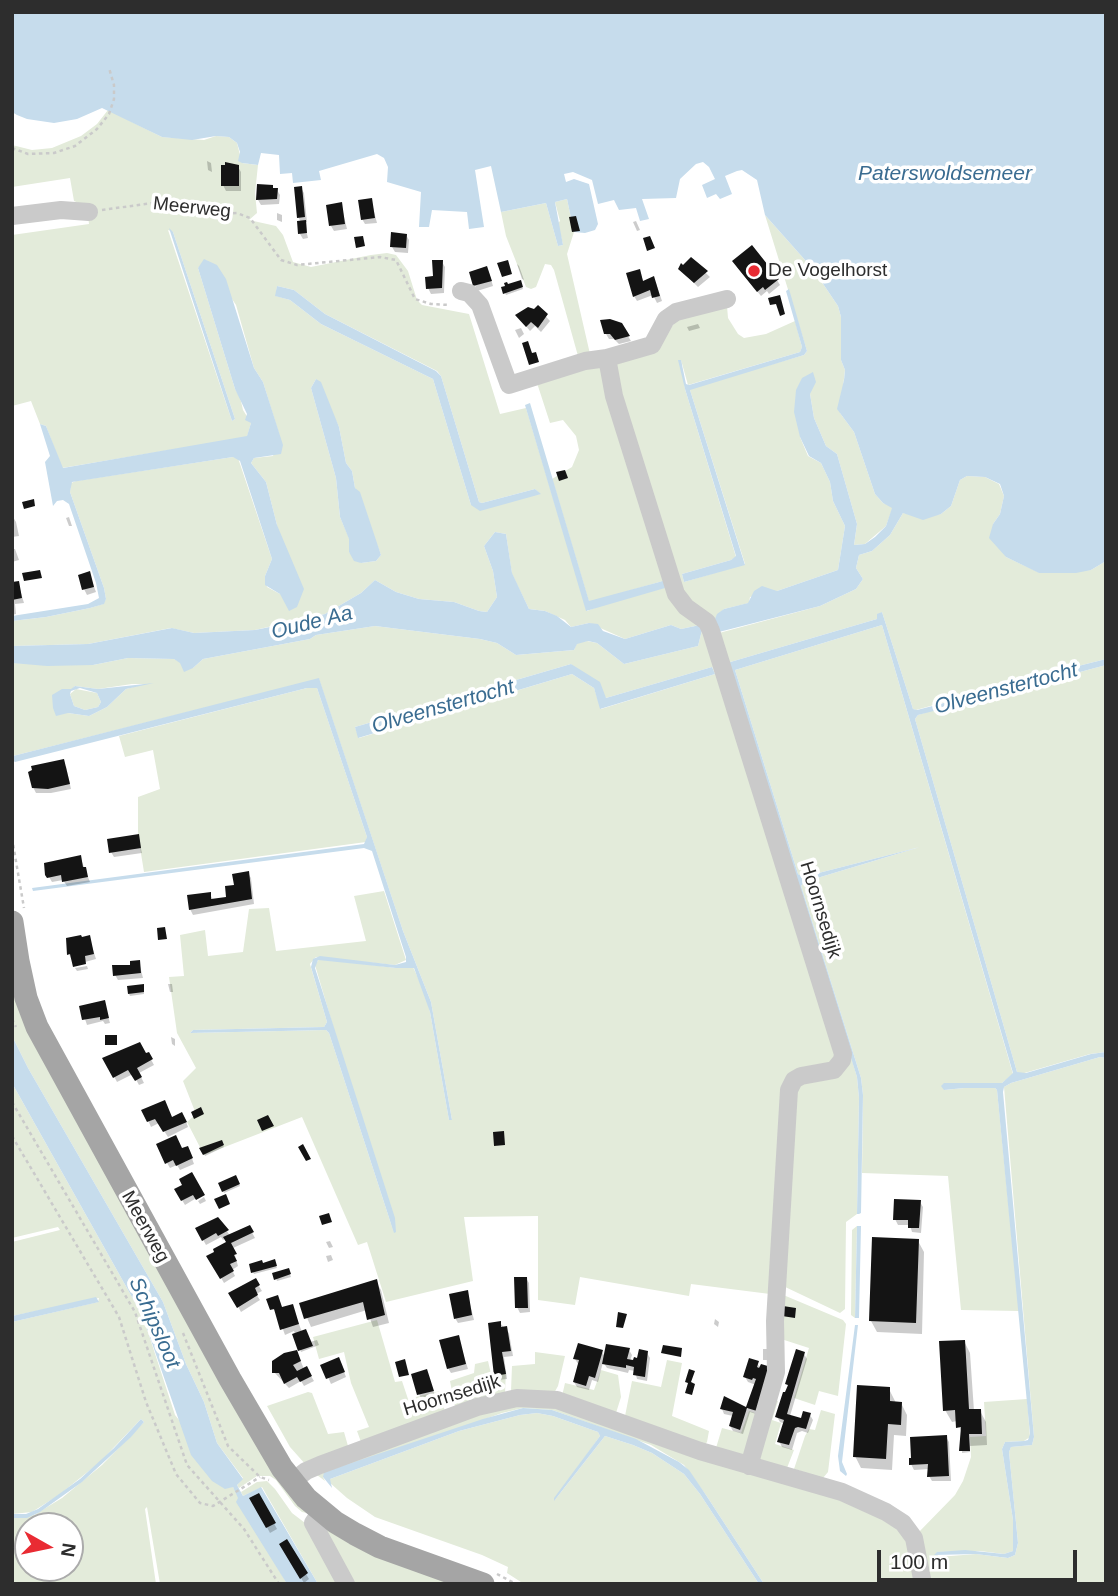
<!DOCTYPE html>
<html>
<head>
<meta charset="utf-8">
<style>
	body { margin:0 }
	#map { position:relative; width:1118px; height:1596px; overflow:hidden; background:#fff; font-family:Helvetica,sans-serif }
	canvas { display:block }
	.frame { position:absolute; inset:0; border:14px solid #2d2d2d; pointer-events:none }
	.north { position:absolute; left:14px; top:1512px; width:70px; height:70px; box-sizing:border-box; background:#fff; border:2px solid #ababab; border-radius:50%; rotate:99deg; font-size:19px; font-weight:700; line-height:28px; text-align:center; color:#2d2d2d }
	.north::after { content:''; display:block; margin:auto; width:24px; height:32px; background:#e92b33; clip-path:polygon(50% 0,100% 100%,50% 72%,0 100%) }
	.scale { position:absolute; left:877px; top:1550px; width:200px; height:32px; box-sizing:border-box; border:4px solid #2d2d2d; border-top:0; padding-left:9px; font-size:21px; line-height:24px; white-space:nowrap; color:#2d2d2d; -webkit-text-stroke:5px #fff; paint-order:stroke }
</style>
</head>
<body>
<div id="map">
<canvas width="1118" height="1596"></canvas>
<div class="frame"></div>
<div class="north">N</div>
<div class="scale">100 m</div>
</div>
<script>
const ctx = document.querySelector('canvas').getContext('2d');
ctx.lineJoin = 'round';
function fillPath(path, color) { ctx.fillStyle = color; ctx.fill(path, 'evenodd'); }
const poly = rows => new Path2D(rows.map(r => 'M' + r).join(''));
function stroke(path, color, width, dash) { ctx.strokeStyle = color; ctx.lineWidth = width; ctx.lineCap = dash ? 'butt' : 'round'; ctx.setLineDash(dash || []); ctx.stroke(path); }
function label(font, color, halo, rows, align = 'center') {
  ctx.font = font + ' Helvetica,sans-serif'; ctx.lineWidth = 7; ctx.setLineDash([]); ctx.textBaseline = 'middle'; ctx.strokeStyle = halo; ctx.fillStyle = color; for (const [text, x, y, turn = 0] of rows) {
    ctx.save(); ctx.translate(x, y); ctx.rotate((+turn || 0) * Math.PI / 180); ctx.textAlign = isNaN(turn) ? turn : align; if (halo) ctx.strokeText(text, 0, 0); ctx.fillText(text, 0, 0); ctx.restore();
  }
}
fillPath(poly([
	[108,110,162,137,204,140,216,136,229,137,237,143,242,163,258,165,255,193,257,213,249,220,276,226,283,235,293,262,311,267,371,255,387,253,396,255,408,271,417,300,422,305,469,314,500,414,526,408,587,611,663,581,589,602,554,485,552,479,572,467,579,450,576,436,563,420,550,423,537,383,598,363,602,371,671,595,703,624,841,1061,798,1075,770,1294,691,1284,689,1296,580,1277,575,1305,538,1300,538,1216,464,1217,473,1281,386,1302,367,1242,358,1245,302,1117,204,1155,187,1122,196,1114,183,1081,196,1068,177,1033,169,977,184,976,180,935,205,930,208,956,243,952,249,909,269,908,276,951,366,941,354,896,384,891,406,960,395,965,316,957,310,964,327,1022,324,1027,193,1030,190,1033,326,1030,329,1033,394,1233,315,965,319,959,322,959,396,968,413,967,426,995,430,1012,449,1120,452,1120,431,1002,403,931,319,679,13,756,12,663,93,665,128,658,174,659,193,668,203,659,310,639,316,635,375,626,480,639,497,643,516,655,574,650,577,643,587,641,597,643,624,664,698,646,702,630,700,625,681,629,671,625,625,639,589,623,571,627,565,620,545,611,529,609,512,574,506,534,495,532,484,546,493,571,497,597,487,612,479,611,454,602,419,599,396,592,375,580,361,593,325,614,255,630,194,633,171,628,88,644,12,646,12,621,46,617,90,608,103,604,106,599,104,588,70,492,71,483,76,481,233,457,238,458,272,559,265,576,267,587,280,594,277,525,266,482,251,463,254,458,273,456,280,437,263,382,254,368,236,305,206,260,198,268,235,389,240,397,243,410,251,423,247,437,62,468,46,426,40,424,31,401,12,406,12,235,89,224,87,207,74,201,70,178,12,187,12,145,32,150,52,148,81,136,97,124],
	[168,230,173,232,235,419,232,421],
	[277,286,294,290,325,314,437,371,441,376,479,502,482,503,535,489,540,494,471,505,433,379,321,324,290,300,276,296],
	[316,379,339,427,346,463,352,471,355,488,381,555,376,561,361,563,349,552,349,538,340,517,336,478,311,388],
	[571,664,606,698,712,667,715,674,601,709,594,688,572,674,359,738,355,727],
	[132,684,145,684,126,689,107,707,89,716,68,713,62,689,72,689,75,686,98,689],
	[567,199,574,232,567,254,590,354,578,356,554,270,551,265,545,264,536,287,531,289,526,287,506,236,501,212,546,203,558,246,563,245,558,223,560,221,555,202],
	[765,215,813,269,838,306,841,317,841,360,845,370,840,413,854,432,875,494,883,503,893,507,886,526,865,544,854,545,857,524,837,454,826,446,814,418,810,394,813,373,800,437,808,456,821,463,830,482,833,501,845,526,838,570,777,591,750,597,749,603,724,609,715,619,682,596,612,364,666,334,676,321,684,316,727,306,728,318,738,334,744,338,766,334,795,321,802,347,800,352,688,385,681,360,685,389,736,557,731,560,682,574,684,582,745,564,690,390,691,388,804,355,807,351],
	[967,476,985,477,999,484,1004,496,1000,514,993,524,1006,557,1040,573,1091,570,1106,561,1106,659,1027,679,1028,686,1106,665,1106,1052,1090,1054,1021,1074,1017,1072,915,719,918,715,1013,685,1009,684,916,710,913,709,882,612,877,615,877,619,727,663,719,633,820,606,856,589,863,579,856,568,859,555,872,551,890,535,903,513,929,516,941,514,951,506,960,480],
	[882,625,1013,1074,1002,1083,944,1083,944,1090,964,1088,995,1088,997,1090,1019,1311,961,1310,948,1176,862,1173,863,1095,861,1078,801,886,804,882,920,847,803,877,798,874,735,670],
	[307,688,317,688,367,837,366,842,144,872,138,835,138,797,160,789,153,750,125,757,119,736],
	[76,689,97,693,101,702,98,707,85,710,74,706,70,694],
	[12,957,312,1514,302,1512,295,1506,276,1480,270,1476,257,1476,239,1488,237,1485,243,1478,217,1443,204,1402,186,1364,163,1302,28,1068,12,1036],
	[851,1057,857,1077,859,1098,857,1214,846,1222,845,1309,840,1313,781,1285,795,1085],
	[1100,1057,1106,1058,1106,1584,928,1584,917,1534,955,1495,963,1481,971,1457,970,1437,986,1436,984,1402,1027,1399,1030,1437,1024,1441,1005,1442,1002,1449,1013,1520,1013,1551,1004,1554,980,1551,937,1552,938,1557,976,1554,1008,1558,1015,1555,1018,1543,1009,1452,1011,1447,1032,1445,1034,1437,1004,1087,1011,1083],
	[12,1083,137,1306,146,1326,175,1415,233,1487,287,1584,160,1584,147,1507,145,1509,156,1584,12,1584,12,1518,34,1515,62,1498,102,1465,144,1422,141,1419,100,1462,59,1495,32,1512,12,1514,12,1322,98,1302,99,1298,12,1316,12,1242,60,1230,58,1227,12,1238],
	[28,1526,70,1526,70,1568,28,1568],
	[857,1226,855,1318,851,1315,852,1230],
	[781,1294,843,1320,846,1324,838,1396,819,1391,815,1405,794,1398,809,1348,778,1338],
	[377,1320,395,1382,402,1381,408,1399,440,1391,445,1412,361,1442,357,1431,369,1427,351,1383,344,1352,319,1359,313,1337],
	[535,1352,565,1356,558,1386,553,1395,511,1391,512,1366,535,1364],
	[667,1360,682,1363,672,1416,709,1431,707,1442,702,1448,625,1416,632,1381,661,1387],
	[488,1361,491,1374,506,1371,505,1393,455,1407,450,1381,474,1373,475,1364],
	[601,1370,618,1375,621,1397,616,1413,562,1396,565,1383,594,1390],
	[308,1392,312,1393,328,1434,344,1432,348,1446,306,1465,290,1447,267,1406],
	[774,1400,778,1401,772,1420,781,1423,775,1444,794,1450,787,1468,758,1465],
	[549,1403,862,1507,905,1534,918,1584,764,1584,706,1495,684,1465,651,1445,552,1410,523,1408,502,1413,323,1477,325,1481,317,1475,476,1411],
	[821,1410,835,1414,828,1472,823,1478,794,1469,805,1436,809,1429,815,1430],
	[749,1411,758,1414,746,1458,716,1448,722,1428,741,1433],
	[537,1413,553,1416,598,1432,600,1436,554,1501,605,1436,633,1445,652,1453,684,1474,700,1494,759,1584,524,1584,507,1573,508,1567,482,1555,375,1517,347,1498,329,1482,330,1479,459,1431,520,1415],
	[267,1481,275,1489,292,1513,309,1526,340,1584,318,1584,262,1487,243,1496,241,1492,257,1482],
	[321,1521,468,1584,351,1584]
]), '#e3ebda');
fillPath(poly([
	[12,12,1106,12,1106,561,1091,570,1076,573,1039,573,1006,557,989,538,993,524,1000,514,1004,496,1000,484,985,477,967,476,960,480,951,506,941,514,923,520,903,513,890,535,872,551,859,555,856,568,863,579,856,589,820,606,719,632,715,619,717,614,724,609,748,603,754,591,762,586,777,591,838,570,845,526,833,501,830,482,821,463,809,456,800,437,794,412,796,390,802,378,813,372,816,382,810,394,814,418,826,446,837,454,857,524,854,545,865,544,875,537,886,526,892,508,883,503,875,494,854,432,837,409,844,380,845,370,841,360,841,317,838,306,813,269,765,215,757,180,742,170,737,171,725,176,732,194,720,199,716,194,707,198,702,185,715,179,709,167,703,162,696,164,680,179,676,198,642,199,649,219,640,221,636,208,619,210,614,200,598,204,592,180,573,172,564,174,566,182,574,179,589,184,598,224,595,230,585,233,574,232,567,199,555,202,563,245,558,246,546,203,501,212,491,166,475,170,484,227,469,229,467,212,432,210,429,227,419,227,421,192,387,182,388,167,384,158,377,154,319,171,321,180,293,183,292,173,280,174,279,155,261,153,258,165,242,163,238,161,240,152,237,143,229,137,216,136,192,140,162,137,102,108,77,119,54,123,27,119,17,115,12,112],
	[169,228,173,232,235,419,232,421],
	[204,259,217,265,226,279,254,368,263,382,283,445,281,454,254,458,251,463,266,482,277,525,304,589,297,607,289,611,280,594,265,585,265,576,272,559,240,461,233,457,72,482,70,492,104,588,106,599,104,604,90,608,46,617,12,621,12,616,88,604,99,598,96,583,69,504,63,500,57,501,53,506,45,462,50,456,40,424,46,426,63,468,247,436,251,423,245,420,247,414,235,389,198,268],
	[277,286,294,290,325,314,436,371,441,376,479,502,482,503,535,489,541,494,480,511,471,505,433,379,321,324,290,300,275,296],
	[789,289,807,351,804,355,690,390,745,565,684,582,682,574,731,560,736,556,685,389,678,360,681,360,686,384,689,385,800,352,802,347,786,291],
	[316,379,321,382,339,427,346,463,352,471,355,488,360,492,381,555,376,561,361,563,354,561,349,552,349,539,340,517,336,478,311,388],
	[530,403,589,601,663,581,665,588,586,611,525,405],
	[495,532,506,534,512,573,529,609,545,611,557,616,571,627,589,623,598,624,603,631,625,639,671,625,681,629,700,625,702,630,698,646,624,664,597,643,588,641,577,644,574,650,516,655,497,643,480,639,375,626,316,635,310,639,203,659,193,668,184,672,180,663,174,659,128,658,93,665,47,666,12,663,12,646,88,644,172,628,194,633,255,630,294,622,325,614,361,593,375,580,396,592,419,599,454,602,479,611,487,612,497,597,493,571,484,546],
	[882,612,913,709,917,710,1013,685,1012,691,918,715,915,719,1017,1072,1026,1073,1091,1054,1106,1052,1106,1058,1100,1057,1011,1083,1004,1087,1003,1092,1034,1437,1032,1445,1011,1447,1009,1452,1018,1543,1015,1555,1008,1558,976,1554,934,1555,937,1552,965,1550,1004,1554,1013,1551,1013,1520,1002,1449,1005,1442,1024,1441,1028,1440,1030,1434,997,1090,995,1088,964,1088,944,1090,941,1086,944,1083,1002,1083,1013,1073,882,625,735,670,798,874,803,877,920,847,804,882,801,886,861,1078,863,1095,861,1213,859,1214,857,1214,859,1098,857,1077,727,663,877,619,877,614],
	[1106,659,1106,665,1028,686,1025,684,1027,679],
	[571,664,600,682,606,698,712,667,715,674,600,709,594,688,572,674,358,738,355,727],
	[319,678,403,931,431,1002,452,1120,449,1120,430,1012,414,968,396,968,318,960,315,968,395,1218,396,1232,394,1233,329,1033,326,1030,190,1033,193,1030,324,1027,327,1022,311,967,313,959,320,956,395,965,406,962,406,957,372,851,364,848,33,891,32,888,364,844,367,837,317,688,307,688,15,762,12,760,13,756],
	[154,683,126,689,107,707,89,716,68,713,56,716,53,708,52,695,62,689,71,689,75,686,98,689],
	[80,688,97,693,101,702,98,707,85,710,74,706,70,694,71,691],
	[12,1036,28,1068,163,1302,186,1364,204,1402,217,1443,243,1479,237,1485,243,1496,261,1487,318,1584,287,1584,236,1502,238,1498,233,1487,225,1489,212,1481,191,1455,146,1326,137,1306,12,1083],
	[857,1226,861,1226,859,1318,855,1318],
	[96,1297,99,1302,12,1322,12,1316],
	[855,1325,858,1325,842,1462,847,1474,846,1476,840,1471,838,1456],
	[523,1408,552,1410,636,1439,679,1462,689,1470,706,1495,764,1584,759,1584,700,1494,684,1474,652,1453,633,1445,605,1436,554,1501,554,1498,600,1436,598,1432,553,1416,537,1413,520,1415,459,1431,330,1479,332,1488,323,1477,324,1472,483,1419],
	[141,1419,144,1422,131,1437,82,1482,40,1512,27,1518,12,1518,12,1514,26,1514,38,1509,80,1479,114,1448]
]), '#c6dcec');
fillPath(poly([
	[207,161,211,163,212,172,208,170],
	[238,167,241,172,241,191,226,191,223,185],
	[301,188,304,193,307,222,304,222,308,238,303,239,300,234,301,222,298,217],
	[274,190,277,190,280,195,279,204,261,205,258,200],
	[371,200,377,223,365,224,362,219],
	[341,204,347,229,334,231,331,226],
	[277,213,282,215,282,222,277,220],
	[636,221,640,230,637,231,633,222],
	[406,235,409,240,408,253,395,252,392,247],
	[691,259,710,277,698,287,680,269],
	[442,262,445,267,444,293,431,294,428,288],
	[517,264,519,266,524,280,522,279],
	[737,267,777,280,780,285,769,294,767,291,761,296],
	[639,271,644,283,656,283,662,301,657,303,653,295,637,301,634,296],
	[471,273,489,273,493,286,477,291],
	[520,282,523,289,506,295,505,293],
	[538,308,550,321,541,332,535,326,530,331,521,320],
	[698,324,700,328,689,331,687,327],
	[621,325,631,341,619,344,614,339,609,339,606,334],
	[521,328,524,334,519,338,515,330],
	[13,517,16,522,19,536,12,537],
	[69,517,72,526,69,526,66,518],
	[12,549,15,549,19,560,12,562],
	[89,573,96,592,87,595,84,589],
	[18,583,24,603,15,604,16,614,12,615,12,584],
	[66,766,71,789,51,793,36,793,33,787],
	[138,836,142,853,114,857,111,852],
	[80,857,90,882,67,886,63,880,52,882,49,877],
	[248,873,251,878,254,904,193,915,190,909,210,894,213,900,228,898],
	[89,937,96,959,74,965,69,954],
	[139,962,143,978,118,980,115,975],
	[87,966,88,969,77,971,75,968],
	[168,984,172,984,173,992,170,992],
	[144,988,144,994,130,996,129,994],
	[104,1002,110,1023,105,1024,103,1021,87,1025,81,1007],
	[171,1037,175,1039,175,1046,172,1044],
	[148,1054,154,1065,139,1073,144,1083,139,1085,133,1074,117,1082,105,1059],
	[144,1111,172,1119,185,1119,188,1127,168,1137,159,1123,151,1127],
	[221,1143,224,1147,205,1156,202,1149],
	[182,1150,190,1153,194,1164,180,1170,177,1165,170,1168,167,1163],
	[236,1177,240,1186,224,1193,220,1184],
	[184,1185,203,1194,185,1205,176,1190],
	[204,1197,206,1201,200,1204,198,1201],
	[920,1202,923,1207,921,1233,912,1232,910,1225,898,1225,895,1219],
	[249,1227,255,1238,233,1248,238,1266,232,1270,235,1276,224,1283,209,1257,229,1243,226,1238,223,1240,221,1237,206,1245,197,1229,227,1231,230,1236],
	[330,1241,333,1247,329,1248,326,1242],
	[918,1241,924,1252,922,1334,877,1332,871,1321],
	[331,1255,333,1260,328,1262,326,1256],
	[274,1261,277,1268,254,1274,253,1272,263,1265],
	[288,1270,291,1277,277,1281,274,1274],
	[526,1278,529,1283,530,1312,520,1313,517,1307],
	[255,1280,262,1291,256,1294,260,1300,241,1312,231,1294],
	[376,1282,381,1290,389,1323,373,1327,367,1310,311,1327,301,1304],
	[467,1292,474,1320,458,1323,455,1318],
	[277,1297,281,1309,292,1306,302,1332,310,1342,317,1340,319,1345,301,1352,294,1331,285,1335,276,1310,271,1309],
	[715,1319,719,1322,718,1327,714,1324],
	[500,1323,509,1333,513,1356,504,1357,507,1379,498,1380,495,1375],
	[458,1337,468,1369,451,1373,448,1368],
	[964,1341,970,1353,974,1411,980,1411,986,1422,987,1445,970,1446,970,1452,962,1453,963,1436,957,1421,952,1422,945,1410],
	[763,1349,771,1349,772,1360,763,1360],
	[629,1350,632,1355,630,1361,634,1362,647,1353,650,1358,647,1381,637,1379,635,1371,629,1370,628,1373,607,1368,603,1362,598,1382,592,1380,589,1390,577,1387,574,1382,578,1364,575,1359,602,1352,605,1357],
	[804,1354,807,1359,790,1416,802,1420,810,1415,813,1420,808,1433,802,1431,797,1433,792,1450,782,1447,779,1441,785,1424,780,1422,777,1417,789,1387,787,1384],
	[299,1357,304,1369,306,1368,314,1381,304,1386,301,1381,289,1388,273,1371],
	[757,1363,761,1369,759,1415,750,1412,743,1434,733,1431,730,1426,733,1416,724,1414,722,1409,725,1399,747,1410,756,1385,748,1382,745,1377],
	[341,1364,346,1377,331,1384,323,1366],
	[429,1377,435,1396,422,1400,419,1394],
	[889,1389,896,1403,901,1403,907,1415,906,1436,894,1435,892,1470,861,1468,855,1456],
	[946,1437,949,1442,951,1481,932,1481,929,1476,929,1469,914,1470,911,1464],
	[259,1495,277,1529,270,1533,252,1499],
	[286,1541,309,1579,304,1583,281,1544]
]), '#0003');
stroke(poly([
	[1008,688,1030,681]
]), '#c6dcec', 4.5);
fillPath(poly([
	[225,162,239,165,239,186,221,186,221,165,225,165],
	[257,184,273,185,273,188,278,188,277,199,256,200],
	[302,186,305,217,297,218,294,187],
	[372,198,375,218,361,220,358,200],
	[342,202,345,224,329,226,326,205],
	[576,216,580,231,572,232,569,217],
	[306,220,307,233,298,234,297,221],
	[391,232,407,234,406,248,390,247],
	[363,236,365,246,356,248,354,237],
	[650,236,655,248,647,251,643,238],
	[752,245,779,279,765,290,763,287,757,292,732,261],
	[691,257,708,271,694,283,678,269,681,263,683,265],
	[432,260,443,260,442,288,426,289,425,277,433,276],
	[508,260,512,274,502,277,497,263],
	[487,266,492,281,473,286,469,272],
	[640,269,643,281,654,276,660,296,652,298,650,290,633,297,626,273],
	[521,280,523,287,503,294,501,287,505,286,504,283,507,282,508,284],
	[780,295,785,314,780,316,776,304,770,305,768,298],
	[538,305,548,314,538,328,531,322,526,327,515,315,528,307,534,309],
	[610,319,622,323,630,336,615,340,610,334,604,334,600,320],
	[528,341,532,353,536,352,539,362,529,365,522,343],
	[565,470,568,478,559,481,556,472],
	[34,499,35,506,24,509,22,502],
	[40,570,42,578,24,581,22,573],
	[90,571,94,587,82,590,78,575],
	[19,581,22,598,12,600,12,582],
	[64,759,70,784,48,789,32,788,28,772,32,770,31,766],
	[139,834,141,848,109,853,107,839],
	[81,855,83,867,86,867,88,877,62,882,61,875,47,878,45,875,44,863],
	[249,871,252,899,189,910,187,895,211,892,211,899,226,897,225,886,234,885,232,874],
	[165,927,167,939,158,940,157,928],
	[81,935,82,937,90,935,94,954,85,956,86,964,73,967,70,954,67,955,66,938],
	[140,960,141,973,113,976,112,965,130,965,130,961],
	[144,984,144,992,128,994,127,986],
	[105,1000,109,1018,100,1020,100,1017,82,1020,79,1006],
	[105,1035,117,1035,117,1045,105,1045],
	[140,1042,146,1053,149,1052,153,1059,137,1068,142,1077,135,1081,128,1070,113,1078,102,1058],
	[165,1100,172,1117,182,1112,187,1122,163,1132,155,1119,147,1122,141,1110],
	[201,1107,204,1114,194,1119,191,1112],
	[268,1115,274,1126,262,1131,257,1120],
	[504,1131,505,1145,494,1146,493,1132],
	[176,1135,182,1148,188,1146,193,1158,176,1166,173,1160,165,1164,156,1144],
	[222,1140,224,1145,203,1155,199,1148],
	[303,1144,311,1159,306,1161,298,1147],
	[192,1172,205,1195,196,1200,193,1195,181,1201,174,1189,182,1185,179,1179],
	[236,1175,240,1184,222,1192,218,1183],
	[226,1194,230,1204,219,1209,214,1199],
	[894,1199,921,1200,919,1228,908,1228,908,1220,893,1220],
	[329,1213,332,1222,322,1225,319,1216],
	[218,1217,229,1230,218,1236,216,1233,202,1241,195,1228],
	[250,1225,254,1232,231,1243,237,1254,234,1255,237,1261,230,1264,234,1271,220,1279,206,1256,214,1252,213,1249,226,1242,223,1237],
	[872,1237,919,1239,916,1323,869,1321],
	[275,1259,277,1266,251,1273,249,1264,262,1260,263,1263],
	[289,1268,291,1274,274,1280,272,1273],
	[514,1277,527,1277,528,1308,515,1308],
	[256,1278,260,1285,255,1288,258,1295,237,1308,228,1293],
	[377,1279,385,1315,367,1320,363,1302,304,1319,299,1303],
	[468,1290,472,1315,454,1319,449,1294],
	[278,1295,282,1307,293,1304,299,1324,280,1330,274,1309,270,1310,266,1299],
	[783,1306,796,1308,795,1318,782,1316],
	[618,1312,627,1314,623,1328,616,1327],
	[501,1321,501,1327,507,1326,511,1351,502,1352,506,1374,494,1376,488,1323],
	[306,1329,313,1346,298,1351,292,1334],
	[459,1335,466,1364,447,1369,439,1340],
	[965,1340,969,1409,981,1409,982,1434,969,1434,970,1451,959,1451,961,1427,956,1428,955,1410,943,1411,939,1341],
	[578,1343,603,1350,595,1378,589,1376,586,1386,573,1382,579,1360,573,1359],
	[606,1344,630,1348,627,1359,633,1360,634,1357,637,1358,639,1349,648,1351,645,1377,633,1375,634,1367,626,1365,626,1368,602,1364],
	[663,1345,682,1348,681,1357,661,1353],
	[796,1349,805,1352,787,1414,801,1418,803,1411,811,1413,806,1429,798,1427,795,1428,789,1445,777,1442,784,1420,775,1417,783,1392,785,1392,788,1385,785,1384],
	[297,1350,301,1361,293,1365,297,1371,307,1366,312,1376,300,1382,297,1377,284,1384,279,1373,272,1373,272,1361,284,1353],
	[339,1357,345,1372,326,1379,320,1365],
	[749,1358,759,1361,757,1367,759,1368,761,1364,771,1367,757,1411,747,1408,740,1430,729,1426,733,1412,720,1409,724,1396,746,1407,756,1379,753,1378,752,1380,743,1377],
	[405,1359,409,1375,399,1377,395,1362],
	[427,1369,434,1391,417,1395,411,1374],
	[689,1369,695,1371,691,1382,695,1384,692,1395,685,1393,688,1383,685,1382],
	[857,1385,890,1387,890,1401,902,1402,901,1425,888,1424,886,1459,853,1457],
	[947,1435,949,1476,927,1477,928,1464,909,1465,909,1458,911,1458,910,1437],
	[259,1493,276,1523,266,1528,249,1498],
	[287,1539,308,1573,300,1579,279,1544]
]), '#141414');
stroke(poly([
	[12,148,28,154,54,153,75,146,97,129,109,114,114,99,114,85,109,68],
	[102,210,160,202,211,214,237,213,250,218,281,260,297,265,380,257,396,260,415,299,431,304,450,305],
	[12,838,24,908],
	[12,1019,16,1027],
	[12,1102,135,1312,187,1465,244,1529,279,1584],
	[12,1136,119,1317,146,1402,176,1474,200,1503,213,1506,260,1477],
	[183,1333,228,1446,260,1477,269,1480],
	[497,1574,516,1584]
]), '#cacaca', 2.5, [3.5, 3.5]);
stroke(poly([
	[12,216,61,210,89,212],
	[461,291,469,293,480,305,509,385,585,361,607,358],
	[727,299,676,312,666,319,652,345,607,358,614,396,676,594,686,607,707,622,711,631,843,1054,842,1060,834,1070,801,1076,794,1080,789,1090,775,1321,776,1372,749,1466],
	[293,1481,306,1471,320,1465,477,1407,517,1398,557,1400,700,1451,842,1492,886,1512,903,1523,914,1538,923,1584],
	[321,1511,313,1523,346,1584]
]), '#cacaca', 18);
stroke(poly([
	[12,922,18,961,26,998,37,1027,230,1379,282,1468,306,1498,335,1522,355,1534,380,1547,483,1584]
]), '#a5a5a5', 23);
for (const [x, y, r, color] of [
	[754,271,7,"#e92b33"]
]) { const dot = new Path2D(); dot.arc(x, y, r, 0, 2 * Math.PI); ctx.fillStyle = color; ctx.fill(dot); stroke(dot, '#fff', 2.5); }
label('19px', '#2d2d2d', '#fff', [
	["Meerweg",192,208,6],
	["Hoornsedijk",820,910,73],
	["Meerweg",145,1227,61],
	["Hoornsedijk",452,1396,-17]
]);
label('19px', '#2d2d2d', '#fff', [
	["De Vogelhorst",768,271]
], 'left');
label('italic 21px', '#3a6c91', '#fff', [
	["Paterswoldsemeer",945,174],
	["Oude Aa",312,623,-14],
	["Olveenstertocht",1006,689,-15],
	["Olveenstertocht",443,707,-16],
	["Schipsloot",154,1323,66]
]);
</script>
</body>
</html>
